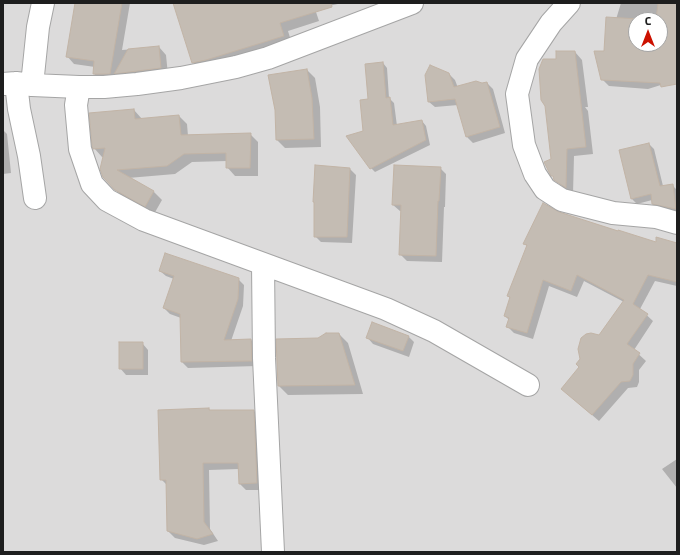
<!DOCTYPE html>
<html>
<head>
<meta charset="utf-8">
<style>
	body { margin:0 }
	#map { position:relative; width:680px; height:555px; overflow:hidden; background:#f0ede4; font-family:"Exo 2",sans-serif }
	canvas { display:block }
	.frame { position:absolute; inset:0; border:4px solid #1e1e1e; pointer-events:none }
	.north { position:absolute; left:628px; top:12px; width:40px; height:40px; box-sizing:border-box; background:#fff; border:1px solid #a5a5a5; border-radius:50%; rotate:0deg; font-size:11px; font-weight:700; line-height:16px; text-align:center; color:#1e1e1e }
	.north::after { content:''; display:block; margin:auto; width:14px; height:18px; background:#c10; clip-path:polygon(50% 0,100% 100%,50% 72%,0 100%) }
</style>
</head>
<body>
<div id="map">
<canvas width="680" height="555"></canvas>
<div class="frame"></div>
<div class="north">С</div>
</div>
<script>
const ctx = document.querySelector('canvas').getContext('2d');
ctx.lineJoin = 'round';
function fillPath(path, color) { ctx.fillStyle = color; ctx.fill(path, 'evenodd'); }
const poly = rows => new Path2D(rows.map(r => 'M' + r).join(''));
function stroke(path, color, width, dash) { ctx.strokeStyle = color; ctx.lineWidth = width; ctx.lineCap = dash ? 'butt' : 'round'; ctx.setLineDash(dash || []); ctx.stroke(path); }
fillPath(poly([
	[3,3,677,3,677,552,3,552],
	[636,20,660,20,660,44,636,44]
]), '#dcdbdb');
fillPath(poly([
	[76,3,130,3,122,50,159,47,166,55,168,75,102,81,94,74,95,67,74,64,67,56],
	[174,3,337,3,338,4,315,9,319,21,288,31,292,44,201,71,193,62],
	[621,3,677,3,677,20,660,24,660,20,636,20,636,29,614,26],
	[636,36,636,44,660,44,660,36,677,36,677,80,648,89,609,86,602,79,605,52],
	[575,52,582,60,588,107,585,107,588,111,593,154,574,156,573,194,563,187,552,175,557,60],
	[383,63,387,68,389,98,394,103,397,126,422,121,426,126,430,145,375,172,371,168,364,131,369,100],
	[307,70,315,78,320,107,321,147,285,148,277,140],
	[449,74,455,80,458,88,487,83,493,89,505,133,473,143,467,137,458,105,435,107,429,102],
	[134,110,142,119,179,116,187,124,188,136,250,134,258,142,258,176,235,176,227,167,227,161,192,162,175,174,128,178,154,192,162,200,154,214,124,198,115,189,104,157,102,157,94,148],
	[3,130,7,134,11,173,3,174],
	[649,144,654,149,663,186,672,185,677,190,677,213,658,209,653,204,652,200,637,204,632,199],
	[440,168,446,174,445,207,444,207,442,262,407,261,400,254,402,211,400,211,393,205],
	[350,169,356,175,352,243,321,242,315,236],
	[558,213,657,243,677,244,677,286,655,281,640,309,653,321,634,350,646,361,639,370,639,382,637,387,628,388,599,421,562,389,580,367,599,336,624,302,584,281,577,297,549,286,533,339,514,333,507,326,509,320,505,316,511,299,508,296,528,247,524,243],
	[160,271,238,279,244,285,243,306,231,341,251,340,257,346,257,366,188,368,182,362,181,318,170,314,164,308,174,279,166,276],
	[339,334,348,343,363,394,288,395,279,386,277,340,318,339],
	[408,336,414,342,409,357,373,344,367,337],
	[142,343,148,350,148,375,126,375,120,368],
	[209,409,211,411,254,411,260,418,264,490,246,490,240,484,239,469,209,470,210,529,218,541,204,545,175,538,168,531,167,485,161,479],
	[677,459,677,488,662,469]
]), '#0003');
const building = poly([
	[75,3,122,3,110,74,93,74,94,61,66,57,75,3],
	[173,3,331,3,332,7,280,23,284,36,206,60,192,63,173,3],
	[658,3,677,3,677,84,661,87,660,83,601,80,594,51,604,51,606,17,656,20,658,3],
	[636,20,660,20,660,44,636,44,636,20],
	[159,46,161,68,114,74,128,49,159,46],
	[556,51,575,51,586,147,567,149,566,188,554,180,553,176,551,176,544,162,551,159,545,106,541,100,539,69,543,59,556,59,556,51],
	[383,62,386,98,390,97,393,125,422,120,426,140,370,169,346,136,363,131,360,100,368,99,365,64,383,62],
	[430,65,449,73,454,87,476,81,482,83,487,82,500,127,466,137,455,99,428,102,425,75,430,65],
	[307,69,312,98,314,139,276,140,275,110,268,75,307,69],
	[134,109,135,119,179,115,181,135,251,133,250,168,226,168,226,153,184,154,167,166,117,170,154,191,145,207,115,190,103,177,100,169,105,148,93,149,92,146,89,113,134,109],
	[649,143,660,186,673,184,676,209,652,204,651,194,631,199,619,150,649,143],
	[315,165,350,168,347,237,314,237,314,202,313,202,315,165],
	[394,165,441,167,439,201,438,201,436,256,399,255,401,205,392,205,394,165],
	[543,203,559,212,618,231,618,230,656,242,656,237,677,243,677,282,648,275,633,304,648,314,627,344,640,353,633,364,633,375,630,381,621,382,592,415,561,389,579,367,576,364,580,359,578,349,581,338,586,334,591,333,599,335,624,300,577,275,571,291,543,280,527,333,506,327,509,318,504,316,510,297,507,296,527,245,523,244,543,203],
	[165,253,239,278,238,299,224,340,251,339,252,361,181,362,180,314,163,308,174,276,159,271,165,253],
	[372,322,409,336,403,351,366,338,372,322],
	[326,333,339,333,355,385,278,386,276,339,318,338,326,333],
	[119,342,143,342,143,369,119,369,119,342],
	[209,408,209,410,254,410,257,483,239,484,238,463,203,463,204,522,213,534,197,539,167,531,166,480,160,480,158,410,209,408]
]);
fillPath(building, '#c4bcb3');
stroke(building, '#c2b4a6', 1);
const minor = poly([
	[569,3,551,23,527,59,517,94,524,145,535,174,545,189,562,200,613,213,656,217,677,223],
	[16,83,19,109,29,156,35,198],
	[3,84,16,83,32,85,79,87,104,87,137,84,181,78,236,67,268,58,412,3],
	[32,85,38,27,43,3],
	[79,87,76,105,80,149,92,184,107,200,144,220,386,309,434,331,528,385],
	[263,264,264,358,273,552]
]);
stroke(minor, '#a5a5a5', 24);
stroke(minor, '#fff', 22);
</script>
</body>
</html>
